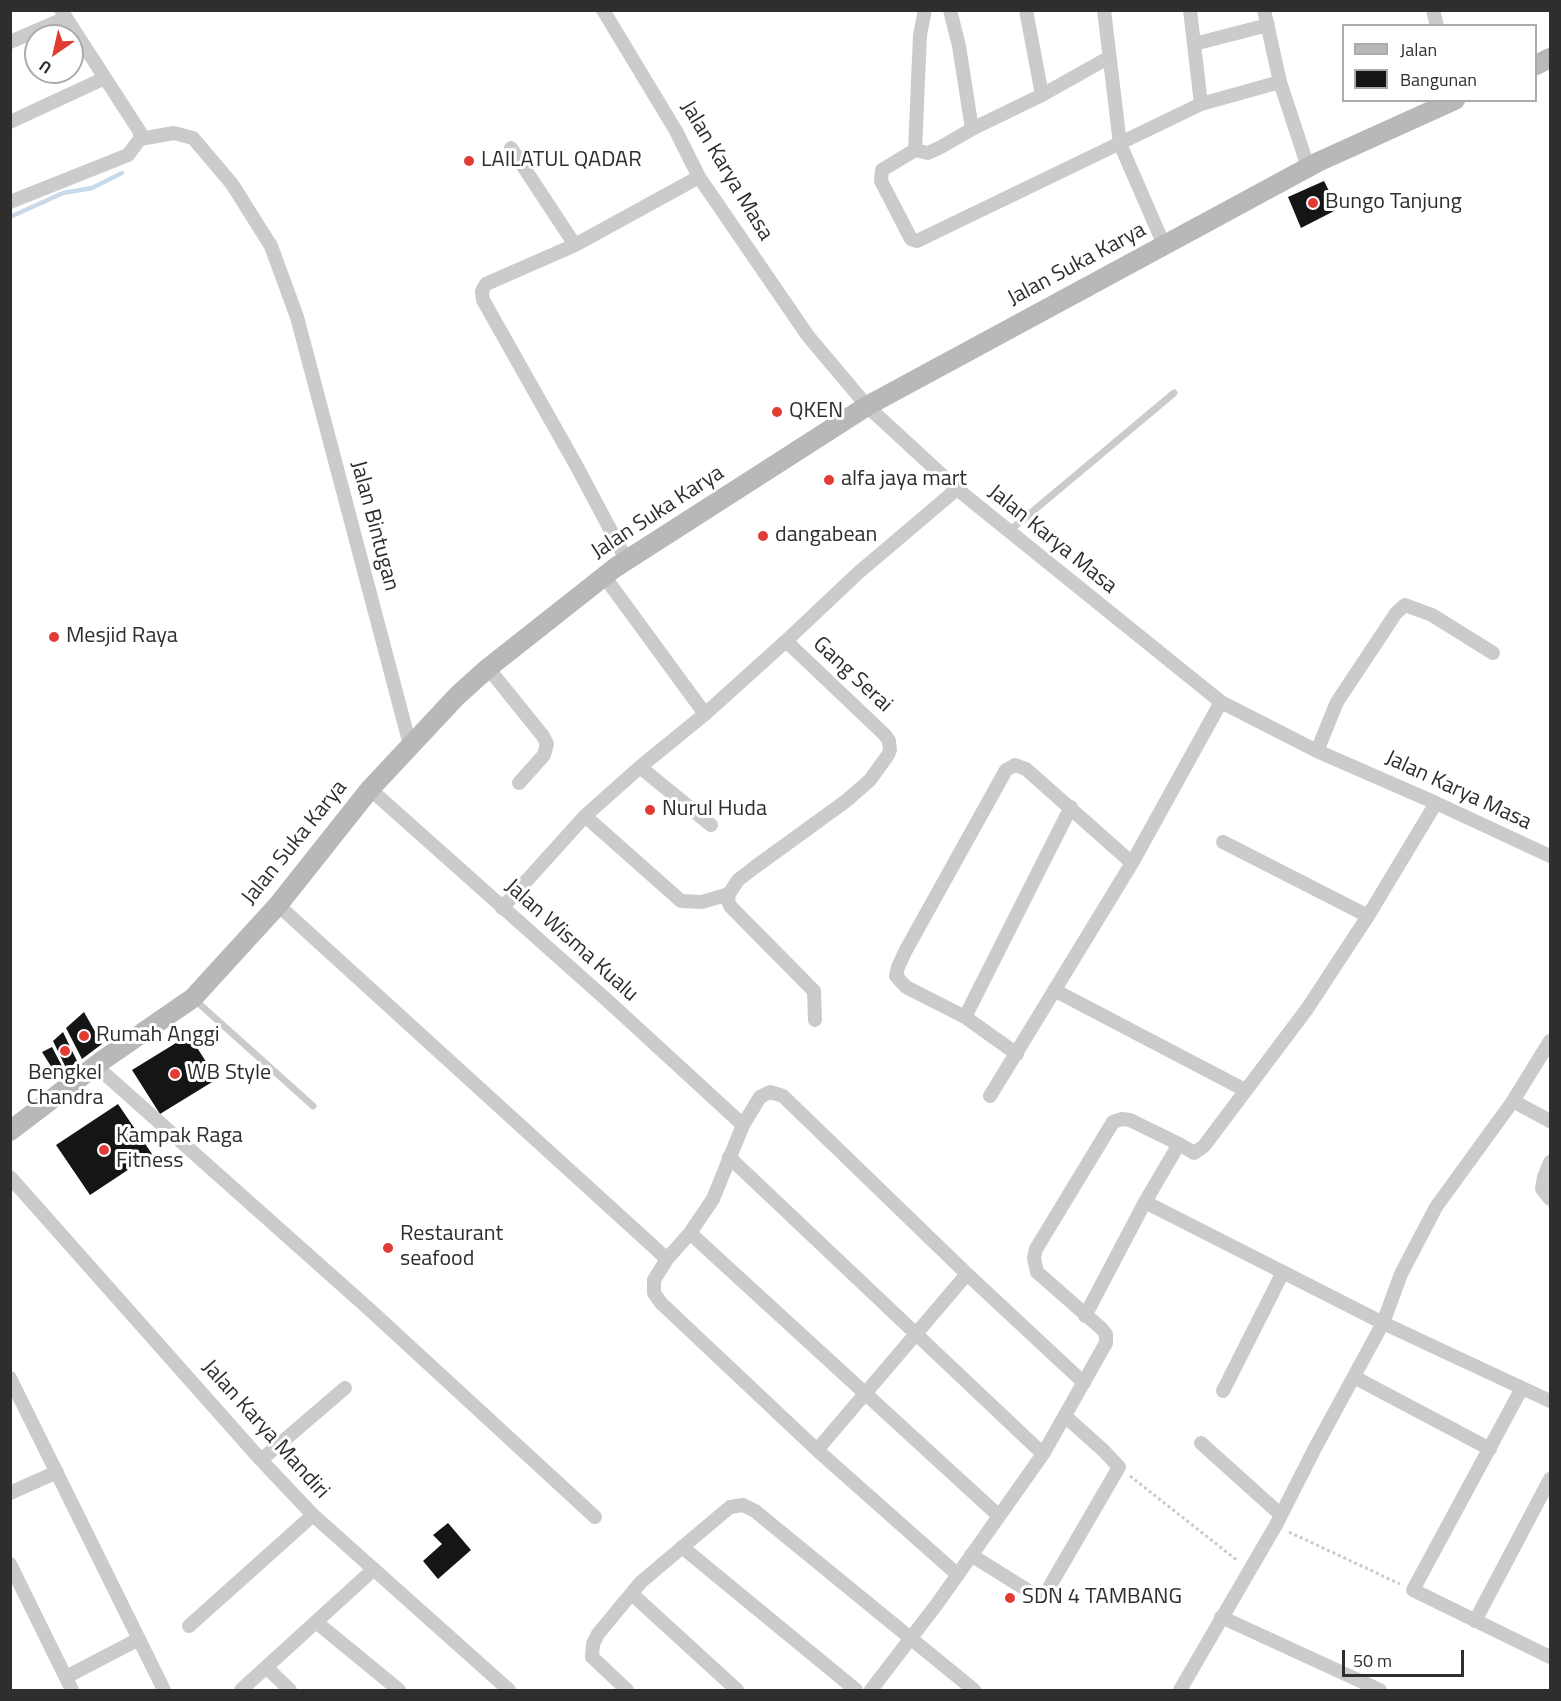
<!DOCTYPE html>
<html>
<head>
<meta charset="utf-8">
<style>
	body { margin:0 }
	#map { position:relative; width:1561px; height:1701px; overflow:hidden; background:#fff; font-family:"Titillium Web",sans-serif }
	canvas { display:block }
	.frame { position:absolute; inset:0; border:12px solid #2e2e2e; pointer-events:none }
	.legend { position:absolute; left:1342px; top:24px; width:195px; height:78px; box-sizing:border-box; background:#fff; border:2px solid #ababab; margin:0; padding:8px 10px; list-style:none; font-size:18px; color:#2e2e2e }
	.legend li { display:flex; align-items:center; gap:12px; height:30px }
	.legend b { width:30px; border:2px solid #ababab }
	.north { position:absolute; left:24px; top:24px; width:60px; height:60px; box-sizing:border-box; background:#fff; border:2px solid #ababab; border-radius:50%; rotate:214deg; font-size:16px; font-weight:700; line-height:24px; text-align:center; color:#2e2e2e }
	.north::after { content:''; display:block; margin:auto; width:21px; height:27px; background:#e03c34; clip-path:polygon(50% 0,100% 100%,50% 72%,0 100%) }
	.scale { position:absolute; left:1342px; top:1650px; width:122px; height:27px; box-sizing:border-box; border:3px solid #2e2e2e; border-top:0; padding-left:8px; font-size:18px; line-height:21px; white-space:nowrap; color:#2e2e2e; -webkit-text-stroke:4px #fff; paint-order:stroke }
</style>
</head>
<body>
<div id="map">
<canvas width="1561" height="1701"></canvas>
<div class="frame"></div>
<ul class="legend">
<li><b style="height:8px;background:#b8b8b8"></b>Jalan</li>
<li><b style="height:16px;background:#151515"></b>Bangunan</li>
</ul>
<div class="north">U</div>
<div class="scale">50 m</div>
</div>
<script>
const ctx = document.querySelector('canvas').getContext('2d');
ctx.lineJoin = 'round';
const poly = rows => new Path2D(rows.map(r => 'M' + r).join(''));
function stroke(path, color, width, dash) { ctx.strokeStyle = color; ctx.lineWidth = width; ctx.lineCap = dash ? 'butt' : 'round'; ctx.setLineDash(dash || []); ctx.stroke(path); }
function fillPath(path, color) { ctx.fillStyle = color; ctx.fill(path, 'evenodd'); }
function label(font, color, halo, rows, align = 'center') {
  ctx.font = font + ' "Titillium Web",sans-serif'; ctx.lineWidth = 6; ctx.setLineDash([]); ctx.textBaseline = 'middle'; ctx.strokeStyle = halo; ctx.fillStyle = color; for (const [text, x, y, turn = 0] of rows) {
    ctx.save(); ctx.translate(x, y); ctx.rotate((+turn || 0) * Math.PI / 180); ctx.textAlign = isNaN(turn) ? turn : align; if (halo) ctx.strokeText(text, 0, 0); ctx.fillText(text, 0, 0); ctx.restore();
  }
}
stroke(poly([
	[10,217,63,193,92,188,122,173]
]), '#c8d9ea', 4.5);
fillPath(poly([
	[1324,181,1338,209,1301,228,1288,197],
	[84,1012,102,1044,82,1059,66,1028],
	[63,1032,77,1061,67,1070,53,1041],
	[189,1035,217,1079,160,1114,132,1070],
	[52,1047,64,1070,57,1076,42,1052],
	[118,1104,152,1154,90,1195,56,1145],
	[448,1523,471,1550,438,1579,423,1561,442,1544,433,1535]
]), '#151515');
stroke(poly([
	[1130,1476,1238,1561],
	[1289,1532,1400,1584]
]), '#cbcbcb', 3, [3, 3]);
stroke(poly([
	[1008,532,1174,393],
	[195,1000,313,1106]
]), '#cbcbcb', 7);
stroke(poly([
	[603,10,676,131,699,177,808,336,867,406,957,489,1221,702,1317,751,1436,803,1550,856],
	[925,10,920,35,915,150,928,153,941,147,972,129,1042,95,1108,58],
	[950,10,959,46,972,129],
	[1026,10,1042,95],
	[1104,10,1120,144,1164,245],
	[1190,10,1201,104],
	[1264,10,1280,82,1308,167],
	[1433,10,1437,26],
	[10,42,66,18],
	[1194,44,1268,25],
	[10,122,105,78],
	[140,139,174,133,193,138,232,184,271,246,297,317,410,745],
	[511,148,575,245],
	[915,150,882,170,881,181,911,239,917,241,1201,104,1280,82],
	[10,202,128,155,140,139,140,132,61,10],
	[627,561,576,465,483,300,482,291,486,284,575,245,699,177],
	[604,576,705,714],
	[488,668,543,736,547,744,544,755,519,783],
	[1317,751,1337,702,1396,613,1405,605,1432,615,1493,653],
	[640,767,711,825],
	[370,789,609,1002,743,1125],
	[585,816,681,901,702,902,729,894],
	[1223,842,1368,916],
	[729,894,738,880,755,867,846,801,870,780,888,755,890,750,889,741,885,735,786,641,858,573,957,489],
	[729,894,728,901,731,907,814,991,815,1020],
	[278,905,667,1259],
	[502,908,585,816,640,767,705,714,786,641],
	[1054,990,1245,1090],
	[965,1017,1071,807],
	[1017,1054,965,1017,906,987,896,976,898,967,906,950,1006,770,1015,765,1026,769,1132,863],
	[96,1066,369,1309,595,1517],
	[990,1096,1132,863,1221,702],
	[1513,1101,1550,1121],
	[729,1157,1043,1454],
	[1550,1162,1544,1177,1542,1189,1550,1199],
	[10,1177,261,1460,313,1515,509,1690],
	[1145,1202,1383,1323,1550,1401],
	[690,1233,999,1516],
	[1085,1316,1145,1202,1179,1144,1194,1153,1204,1146,1307,1009,1368,916,1436,803],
	[1354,1377,1490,1449],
	[10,1378,164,1690],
	[1522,1388,1413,1590,1550,1657],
	[1223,1391,1283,1272],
	[1201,1443,1281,1515],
	[817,1450,967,1274],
	[261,1460,345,1388],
	[10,1493,57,1472],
	[682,1547,856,1690],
	[971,1555,1035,1595,1043,1594,1047,1591,1119,1467,1104,1451,1065,1416],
	[10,1564,72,1690],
	[958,1575,817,1450,661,1303,654,1293,654,1280,667,1259,690,1233,713,1199,743,1125,760,1097,770,1092,783,1096,967,1274,1084,1383],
	[632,1594,737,1690],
	[1221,1617,1380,1690],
	[1475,1621,1550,1479],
	[316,1622,399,1690],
	[189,1626,313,1515],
	[266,1667,290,1690],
	[66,1677,139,1639],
	[241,1690,374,1569],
	[627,1690,592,1657,593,1644,598,1634,641,1582,730,1507,743,1505,755,1511,974,1690],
	[871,1690,937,1604,1043,1454,1106,1343,1106,1334,1102,1329,1037,1272,1034,1258,1036,1249,1113,1122,1122,1119,1130,1120,1179,1144],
	[1180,1690,1276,1525,1315,1448,1383,1323,1401,1274,1436,1207,1513,1101,1550,1041]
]), '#cbcbcb', 14);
stroke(poly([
	[1536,65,1550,58],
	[10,1131,103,1060,193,998,278,905,370,789,457,696,488,668,616,567,867,406,1318,162,1455,100]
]), '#b8b8b8', 20);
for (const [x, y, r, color] of [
	[469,161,6,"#e03c34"],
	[1313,203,6,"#e03c34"],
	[777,412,6,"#e03c34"],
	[829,480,6,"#e03c34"],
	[763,536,6,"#e03c34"],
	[54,637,6,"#e03c34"],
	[650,810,6,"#e03c34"],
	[84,1036,6,"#e03c34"],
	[65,1051,6,"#e03c34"],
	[175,1074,6,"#e03c34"],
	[104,1150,6,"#e03c34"],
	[388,1248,6,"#e03c34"],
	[1010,1598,6,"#e03c34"]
]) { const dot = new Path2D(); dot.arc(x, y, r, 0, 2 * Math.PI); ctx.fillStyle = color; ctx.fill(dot); stroke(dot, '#fff', 2); }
label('22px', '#2e2e2e', '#fff', [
	["LAILATUL QADAR",481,161],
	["Bungo Tanjung",1325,203],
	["QKEN",789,412],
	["alfa jaya mart",841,480],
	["dangabean",775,536],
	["Mesjid Raya",66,637],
	["Nurul Huda",662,810],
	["Rumah Anggi",96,1036],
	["Bengkel",65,1074,"center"],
	["Chandra",65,1099,"center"],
	["WB Style",187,1074],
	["Kampak Raga",116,1137],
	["Fitness",116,1162],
	["Restaurant",400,1235],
	["seafood",400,1260],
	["SDN 4 TAMBANG",1022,1598]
], 'left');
label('22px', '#2e2e2e', '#fff', [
	["Jalan Karya Masa",726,171,59],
	["Jalan Suka Karya",1077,265,-28],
	["Jalan Suka Karya",658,513,-33],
	["Jalan Bintugan",374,526,75],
	["Jalan Karya Masa",1052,540,39],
	["Gang Serai",852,675,43],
	["Jalan Karya Masa",1458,791,25],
	["Jalan Suka Karya",295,843,-51],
	["Jalan Wisma Kualu",571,941,42],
	["Jalan Karya Mandiri",265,1430,48]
]);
</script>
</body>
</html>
